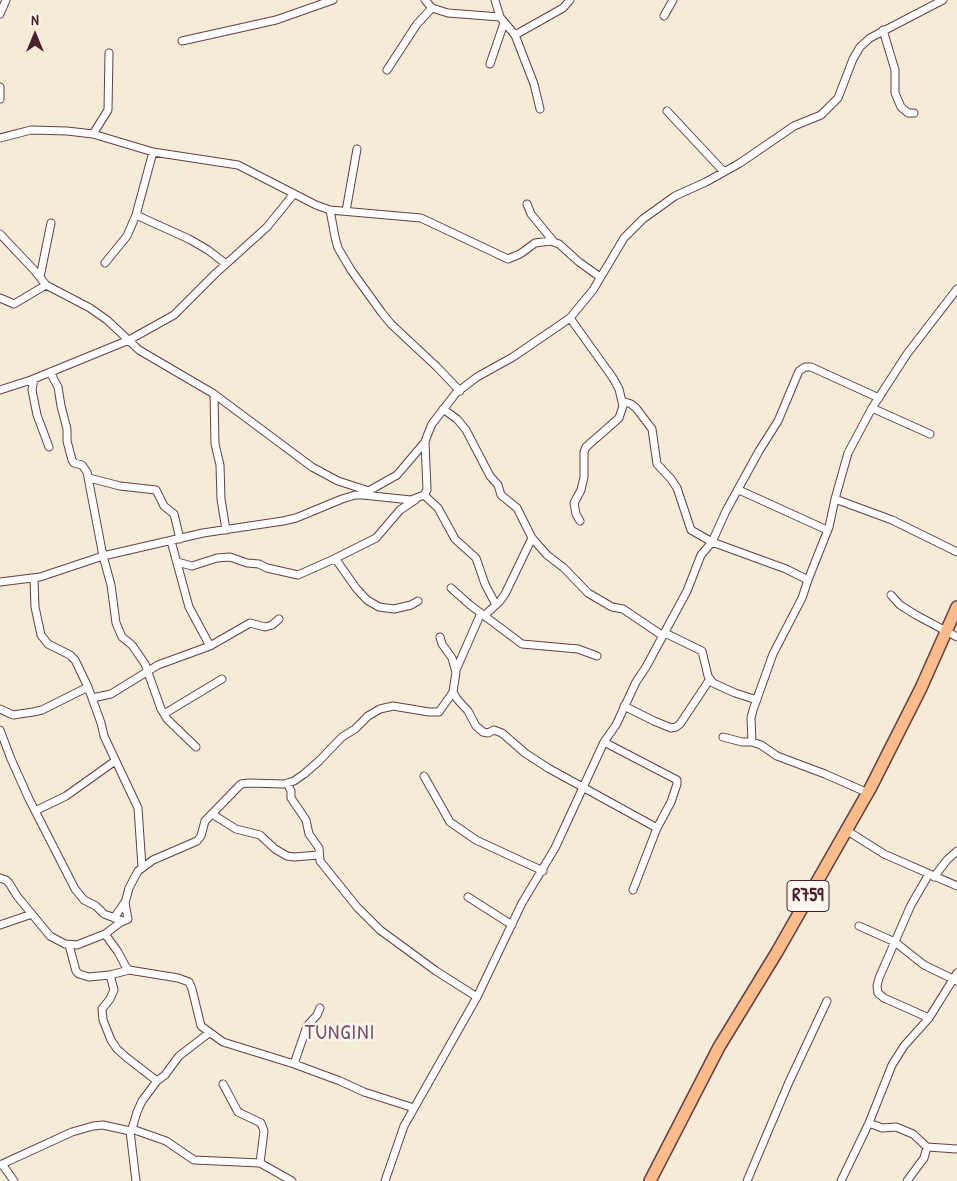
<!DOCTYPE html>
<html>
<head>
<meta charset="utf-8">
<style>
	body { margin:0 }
	#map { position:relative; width:957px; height:1181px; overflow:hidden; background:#f5ecd7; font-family:"Patrick Hand",sans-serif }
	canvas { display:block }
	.north { position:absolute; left:10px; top:10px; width:50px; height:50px; -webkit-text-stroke:4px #fbf7ec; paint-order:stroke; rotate:0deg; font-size:14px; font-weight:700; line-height:20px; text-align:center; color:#4a1f2b }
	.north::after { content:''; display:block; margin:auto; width:18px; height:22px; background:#4a1f2b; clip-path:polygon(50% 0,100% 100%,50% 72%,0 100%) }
</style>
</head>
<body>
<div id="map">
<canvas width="957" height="1181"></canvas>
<div class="north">N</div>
</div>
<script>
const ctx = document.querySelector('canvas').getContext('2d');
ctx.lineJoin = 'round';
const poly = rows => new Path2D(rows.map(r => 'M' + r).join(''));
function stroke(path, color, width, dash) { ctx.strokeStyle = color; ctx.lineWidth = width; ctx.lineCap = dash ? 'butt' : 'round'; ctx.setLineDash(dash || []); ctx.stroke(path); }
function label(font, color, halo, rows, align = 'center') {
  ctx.font = font + ' "Patrick Hand",sans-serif'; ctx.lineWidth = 5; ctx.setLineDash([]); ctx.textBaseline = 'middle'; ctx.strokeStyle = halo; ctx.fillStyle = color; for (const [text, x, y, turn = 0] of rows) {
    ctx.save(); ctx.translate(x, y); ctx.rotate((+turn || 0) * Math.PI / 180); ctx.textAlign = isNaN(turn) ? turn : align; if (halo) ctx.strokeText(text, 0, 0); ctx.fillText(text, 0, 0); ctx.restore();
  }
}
const minor = poly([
	[425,0,432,8,448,13,500,17,515,35,534,84,540,109],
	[495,0,500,17],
	[0,14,6,0],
	[664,16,673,0],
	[883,30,895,70,895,93,901,107,908,113,914,113],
	[515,35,563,8,570,0],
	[182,41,276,20,333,0],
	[490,64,504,23],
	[387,70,417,24,432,8],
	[0,87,0,99],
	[667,111,724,172],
	[93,134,108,110,109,53],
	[0,138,31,130,67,131,93,134,153,152,238,165,316,205,330,210,421,218,508,259,520,254,535,243,551,241,559,244,579,262,600,277],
	[527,204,531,214,554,242],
	[330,210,335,237,338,248,351,270,382,313,391,324,437,367,460,391],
	[346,211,357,149],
	[136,215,189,239,208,250,226,264],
	[0,234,35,271,46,285,90,308,107,320,139,350,214,394,312,467,338,481,369,491],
	[105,263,127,236,136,215,153,152],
	[40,277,51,223],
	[0,298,14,304,46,285],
	[570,318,613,378,619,389,623,406,619,418,586,447,584,452,584,477,581,490,574,503,576,514,580,521],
	[50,372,58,387,61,406,67,429,67,441,72,460,74,463,82,465,87,472,103,556,111,585,116,623,122,637,132,645,145,664,161,709,167,719,196,747],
	[34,379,32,390,37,415,49,447],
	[0,390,31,380,129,340,174,315,215,274,267,227,293,195],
	[214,394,215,444,220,465,221,499,226,530],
	[622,401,631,404,636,408,652,429,657,464,671,479,677,488,691,530,712,542,786,569,808,580],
	[872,408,930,434],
	[443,409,457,419,466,430,490,476,498,485,501,495,517,508,532,538,547,555,564,568,588,593,612,607,623,609,663,636],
	[89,478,120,486,156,490,164,506,174,514,180,539],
	[739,490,827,530],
	[365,493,397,475,425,442],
	[424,495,438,508,455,539,476,558,485,584,496,605],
	[835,499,892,520,957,552],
	[171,541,189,607,210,646],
	[334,559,376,538,400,510,415,500],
	[177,562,192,566,217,558,230,557,247,563,259,564,267,568,298,575,334,559,337,561,356,588,367,600,379,607,394,609,411,605,418,601],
	[34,578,35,607,41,635,48,644,70,655,75,660,88,687,101,723,104,736,138,808,142,867],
	[0,582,40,577,103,556,203,533,283,521,296,518,342,499,355,495,363,495,411,500,424,495,427,490,425,442,427,436,432,424,456,393,477,377,513,357,570,318,593,290,624,238,643,219,675,196,706,182,740,163,794,126,821,115,838,98,853,59,860,47,870,38,943,0],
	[451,588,470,605,522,644,578,649,597,656],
	[891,595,900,605,916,615,957,637],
	[485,615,500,601,505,594,532,538],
	[665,633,702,651,708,676,713,683,735,693,757,700],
	[456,670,481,613],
	[453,692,457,699,468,711,476,726,483,732,488,733,494,730,502,733,525,753,548,768,657,828],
	[92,698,111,694,158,665,210,646,250,623,265,627,272,625,279,619],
	[624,706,654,721,671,728,676,727,680,724,710,679],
	[0,709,13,715,33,712,42,710,88,687],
	[164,714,222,679],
	[0,730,11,759,29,799,75,889,84,900,96,906,104,914,120,920,121,922,105,934,77,945,65,944,50,936,17,896,9,883,6,880,0,878],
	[723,737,742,742,752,742,761,745,777,756,825,774,868,793],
	[604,742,677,780,677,784,671,802,657,828,633,890],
	[752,742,751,718,753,710,773,654,802,598,808,580,829,527,835,499,848,453,872,408,907,354,957,289],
	[424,776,450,822,476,840,543,871],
	[287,783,291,791,291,798,306,820,309,834,319,848,320,861,357,907,380,930,406,949,436,971,477,997],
	[35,811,66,796,115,761],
	[212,814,236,829,260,835,275,849,287,856,294,857,319,855],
	[846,830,884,854,957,886],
	[934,877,947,860,957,851],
	[468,897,512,925],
	[114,918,125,902],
	[121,922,128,919,125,903,129,888,138,871,153,860,197,841,201,836,205,821,241,784,249,783,284,784,294,781,304,774,319,761,342,737,355,729,368,716,380,709,393,706,429,712,439,712,453,692,456,672,452,658,442,644,440,637],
	[0,925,32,914],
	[859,926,895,942,924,965,957,981],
	[105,934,118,952,126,967,129,970,178,978,189,982,192,989,201,1026,223,1042,294,1064,340,1081,364,1092,414,1108],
	[69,945,76,971,79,974,89,977,110,975,129,970],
	[110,975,114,990,110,999,102,1009,103,1020,111,1040,117,1049,126,1057,157,1081],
	[929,1018,884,998,878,993,877,986,879,978,911,905,929,874],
	[294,1064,307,1026,317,1015,320,1008],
	[223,1084,238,1112,261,1123,264,1131,260,1163],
	[869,1123,882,1128,896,1127,913,1134,927,1147,957,1149],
	[132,1129,166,1141,194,1160,260,1163,292,1181],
	[130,1131,136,1181],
	[2,1164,14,1181],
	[0,1165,72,1132,93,1126,103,1125,130,1131,132,1129,137,1112,142,1101,157,1081,165,1075,179,1056,209,1033],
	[385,1181,404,1126,477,997,522,903,555,848,604,742,616,725,636,682,646,667,687,591,701,555,712,542,726,511,759,451,778,421,799,371,805,367,811,367,879,398],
	[747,1181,789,1082,827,1001],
	[841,1181,869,1123,892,1065,904,1046,929,1018,957,973],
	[907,1181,924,1158,927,1147]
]);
const primary = poly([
	[650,1181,719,1047,777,952,871,787,921,688,957,607]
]);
stroke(minor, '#643e45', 9);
stroke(primary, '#643e45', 14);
stroke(minor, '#fff', 7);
stroke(primary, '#f9bc8a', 11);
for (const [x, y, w] of [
	[808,896,42]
]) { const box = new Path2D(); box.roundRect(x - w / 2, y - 15.5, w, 31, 4); ctx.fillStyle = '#fbf7ec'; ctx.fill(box); stroke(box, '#4a1f2b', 1); }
label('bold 18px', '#4a1f2b', null, [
	["R759",808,896]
]);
ctx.letterSpacing = '1px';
label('21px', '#7a506e', '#fbf7ec', [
	["TUNGINI",340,1033]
]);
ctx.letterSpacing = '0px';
</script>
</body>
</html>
